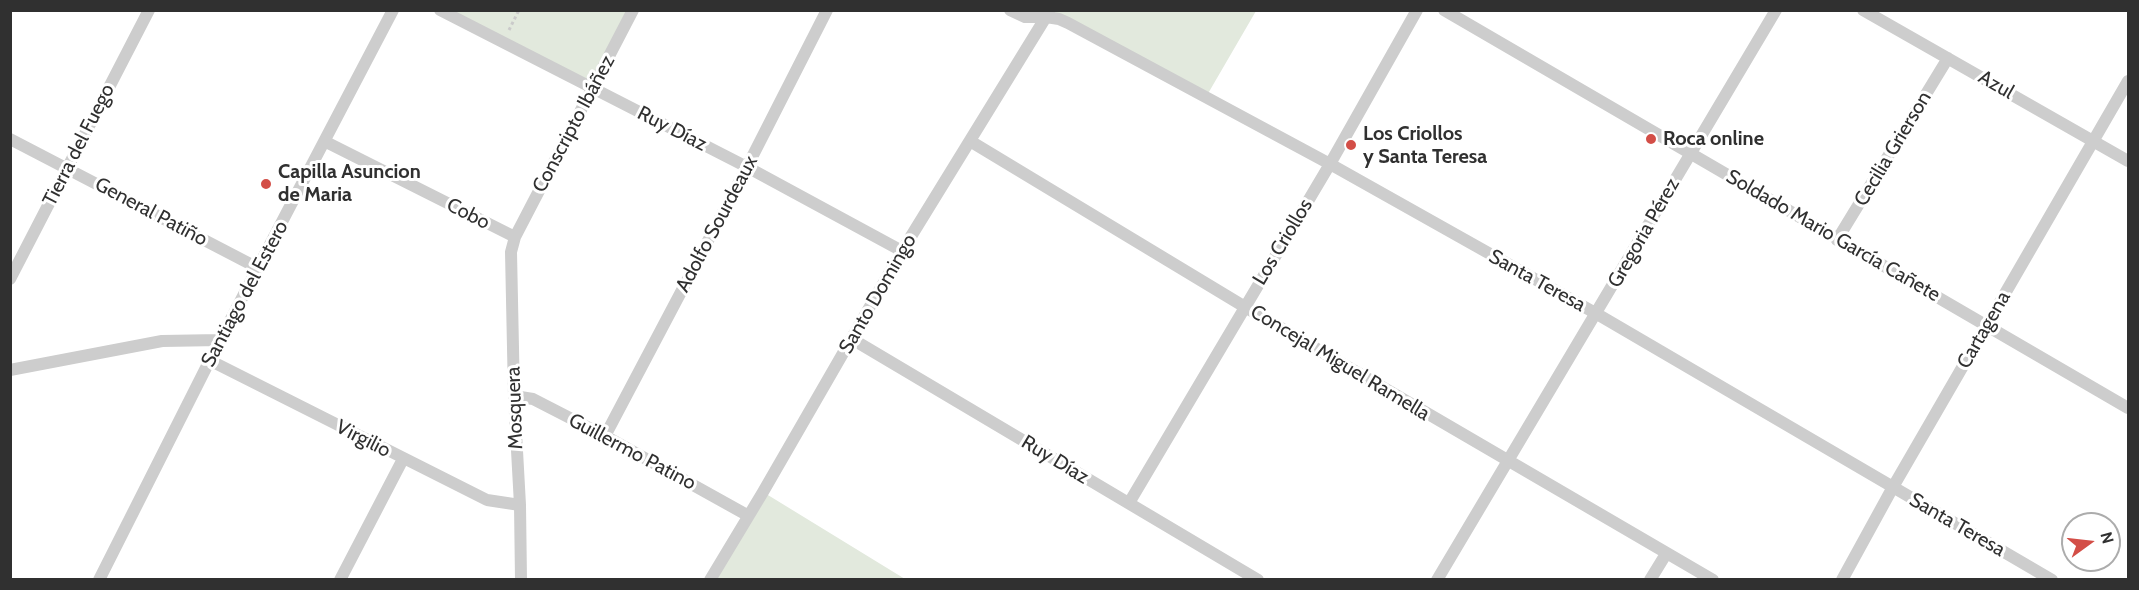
<!DOCTYPE html>
<html>
<head>
<meta charset="utf-8">
<style>
	body { margin:0 }
	#map { position:relative; width:2139px; height:590px; overflow:hidden; background:#fff; font-family:Cabin,sans-serif }
	canvas { display:block }
	.frame { position:absolute; inset:0; border:12px solid #303030; pointer-events:none }
	.north { position:absolute; left:2061px; top:512px; width:60px; height:60px; box-sizing:border-box; background:#fff; border:2px solid #acacac; border-radius:50%; rotate:75deg; font-size:16px; font-weight:700; line-height:24px; text-align:center; color:#303030 }
	.north::after { content:''; display:block; margin:auto; width:21px; height:27px; background:#d34e47; clip-path:polygon(50% 0,100% 100%,50% 72%,0 100%) }
</style>
</head>
<body>
<div id="map">
<canvas width="2139" height="590"></canvas>
<div class="frame"></div>
<div class="north">N</div>
</div>
<script>
const ctx = document.querySelector('canvas').getContext('2d');
ctx.lineJoin = 'round';
function fillPath(path, color) { ctx.fillStyle = color; ctx.fill(path, 'evenodd'); }
const poly = rows => new Path2D(rows.map(r => 'M' + r).join(''));
function stroke(path, color, width, dash) { ctx.strokeStyle = color; ctx.lineWidth = width; ctx.lineCap = dash ? 'butt' : 'round'; ctx.setLineDash(dash || []); ctx.stroke(path); }
function label(font, color, halo, rows, align = 'center') {
  ctx.font = font + ' Cabin,sans-serif'; ctx.lineWidth = 6; ctx.setLineDash([]); ctx.textBaseline = 'middle'; ctx.strokeStyle = halo; ctx.fillStyle = color; for (const [text, x, y, turn = 0] of rows) {
    ctx.save(); ctx.translate(x, y); ctx.rotate((+turn || 0) * Math.PI / 180); ctx.textAlign = isNaN(turn) ? turn : align; if (halo) ctx.strokeText(text, 0, 0); ctx.fillText(text, 0, 0); ctx.restore();
  }
}
fillPath(poly([
	[1050,10,1256,11,1206,97],
	[440,11,633,11,593,89],
	[763,492,905,579,714,580]
]), '#e2e9dd');
stroke(poly([
	[509,30,519,10]
]), '#cacaca', 3, [3, 3]);
stroke(poly([
	[440,10,747,167,902,251],
	[1010,10,1025,17,1046,17,1059,19,1068,23,1330,164,1597,314,2052,580],
	[1444,10,2128,408],
	[1863,10,2128,161],
	[10,139,258,268],
	[970,141,1245,307,1713,580],
	[326,142,515,237],
	[1837,240,1948,58],
	[10,279,149,10],
	[852,339,1258,580],
	[211,361,487,500,520,505],
	[10,370,162,341,220,340],
	[514,396,533,399,605,436,747,515],
	[605,436,747,167,827,10],
	[1129,503,1330,164,1417,10],
	[99,580,220,340,393,10],
	[340,580,403,459],
	[521,580,520,505,514,396,511,252,515,237,633,10],
	[710,580,763,492,902,251,1049,12],
	[1437,580,1776,10],
	[1650,580,1666,554],
	[1842,580,1893,487,2128,81]
]), '#cdcdcd', 12);
for (const [x, y, r, color] of [
	[1651,139,6,"#d34e47"],
	[1351,145,6,"#d34e47"],
	[266,184,6,"#d34e47"]
]) { const dot = new Path2D(); dot.arc(x, y, r, 0, 2 * Math.PI); ctx.fillStyle = color; ctx.fill(dot); stroke(dot, '#fff', 2); }
label('20px', '#303030', '#fff', [
	["Azul",1996,85,30],
	["Conscripto Ibáñez",574,124,-62],
	["Ruy Díaz",672,129,27],
	["Tierra del Fuego",79,145,-63],
	["Cecilia Grierson",1893,149,-59],
	["General Patiño",151,212,28],
	["Cobo",468,214,27],
	["Adolfo Sourdeaux",717,224,-62],
	["Gregoria Pérez",1644,233,-60],
	["Soldado Mario García Cañete",1833,236,30],
	["Los Criollos",1283,242,-59],
	["Santa Teresa",1537,281,29],
	["Santiago del Estero",245,294,-62],
	["Santo Domingo",878,294,-60],
	["Cartagena",1984,330,-60],
	["Concejal Miguel Ramella",1340,363,31],
	["Mosquera",515,408,-92],
	["Virgilio",363,439,27],
	["Guillermo Patino",632,452,28],
	["Ruy Díaz",1055,460,31],
	["Santa Teresa",1957,525,30]
]);
label('bold 20px', '#303030', '#fff', [
	["Los Criollos",1363,134],
	["y Santa Teresa",1363,157],
	["Roca online",1663,139],
	["Capilla Asuncion",278,172],
	["de Maria",278,195]
], 'left');
</script>
</body>
</html>
